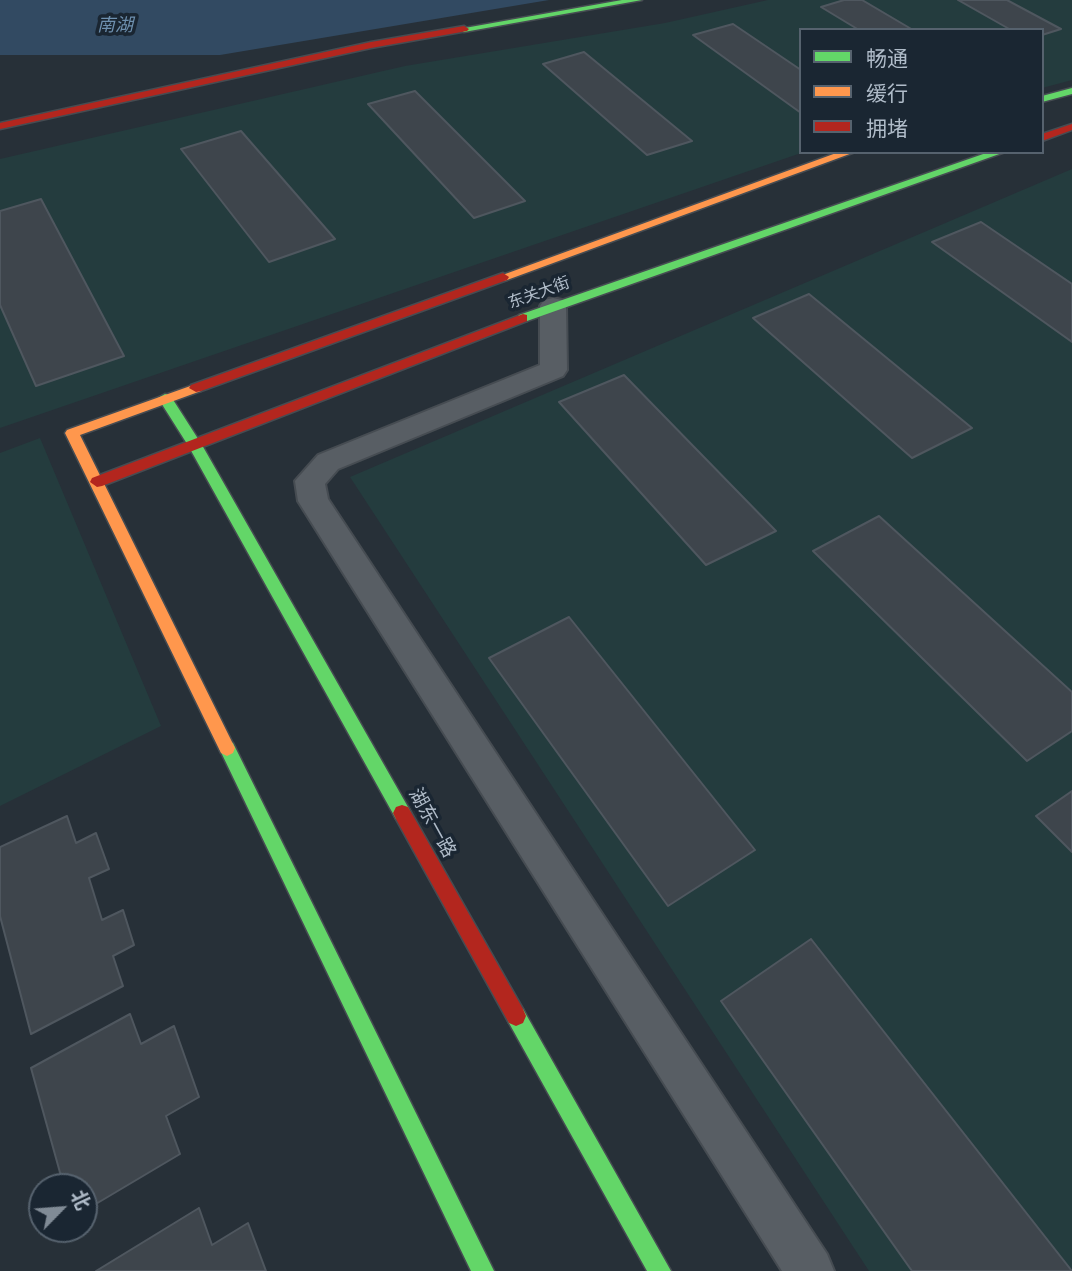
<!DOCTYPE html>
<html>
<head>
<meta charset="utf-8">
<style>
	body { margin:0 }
	#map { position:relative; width:1072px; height:1271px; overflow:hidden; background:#273038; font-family:Figtree,"Noto Sans SC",sans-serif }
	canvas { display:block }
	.legend { position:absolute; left:799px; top:28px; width:245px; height:126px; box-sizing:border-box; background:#1a2632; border:2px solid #56626e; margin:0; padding:9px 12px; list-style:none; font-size:21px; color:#b0bcc9 }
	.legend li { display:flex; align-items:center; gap:14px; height:35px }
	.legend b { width:35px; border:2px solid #56626e }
	.north { position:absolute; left:28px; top:1173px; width:70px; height:70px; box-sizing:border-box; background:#1a2632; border:2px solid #56626e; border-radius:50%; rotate:65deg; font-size:19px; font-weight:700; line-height:28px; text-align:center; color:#b0bcc9 }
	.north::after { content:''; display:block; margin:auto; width:24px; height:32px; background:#808b96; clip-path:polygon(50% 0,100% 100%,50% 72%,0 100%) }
</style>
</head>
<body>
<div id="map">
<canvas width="1072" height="1271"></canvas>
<ul class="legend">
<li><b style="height:9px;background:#63d668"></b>畅通</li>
<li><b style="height:9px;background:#ff974d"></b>缓行</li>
<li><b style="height:9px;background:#b3261e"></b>拥堵</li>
</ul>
<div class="north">北</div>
</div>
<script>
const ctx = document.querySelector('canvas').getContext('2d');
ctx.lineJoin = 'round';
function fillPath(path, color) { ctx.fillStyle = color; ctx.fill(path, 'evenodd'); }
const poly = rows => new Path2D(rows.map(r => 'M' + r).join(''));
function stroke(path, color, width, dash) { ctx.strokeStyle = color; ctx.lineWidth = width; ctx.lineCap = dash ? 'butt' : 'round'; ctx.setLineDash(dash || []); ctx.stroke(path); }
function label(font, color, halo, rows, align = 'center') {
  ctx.font = font + ' Figtree,"Noto Sans SC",sans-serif'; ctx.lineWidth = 7; ctx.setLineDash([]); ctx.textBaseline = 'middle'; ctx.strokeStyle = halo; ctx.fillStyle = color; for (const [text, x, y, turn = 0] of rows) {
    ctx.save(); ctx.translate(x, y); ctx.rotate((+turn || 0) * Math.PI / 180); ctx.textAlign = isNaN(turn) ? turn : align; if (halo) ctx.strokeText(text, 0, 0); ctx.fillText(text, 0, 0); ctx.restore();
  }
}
fillPath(poly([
	[768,0,1072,0,1072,80,1042,88,1042,30,801,30,801,152,804,152,0,428,0,159,405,66,665,23],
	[1072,169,1072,1271,869,1271,350,477],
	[40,438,161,726,0,806,0,453]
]), '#243c3e');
fillPath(poly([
	[0,0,549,0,220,55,0,55]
]), '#324a62');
const building = poly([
	[844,0,862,0,913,30,859,30,821,7,844,0],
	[958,0,1007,0,1061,29,1042,35,1042,30,1011,30,958,0],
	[733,24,801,70,801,113,693,35,733,24],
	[584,52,692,141,647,155,543,64,584,52],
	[415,91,525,201,474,218,368,104,415,91],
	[241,131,335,239,269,262,181,149,241,131],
	[41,199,124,356,36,386,0,305,0,211,41,199],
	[981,222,1072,284,1072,342,932,242,981,222],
	[809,294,972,428,912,458,753,318,809,294],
	[624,375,776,531,706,565,559,402,624,375],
	[879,516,1072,692,1072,731,1027,761,813,551,879,516],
	[569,617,755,850,668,906,489,658,569,617],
	[1072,791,1072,852,1036,816,1072,791],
	[67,816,76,843,96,833,109,869,89,878,102,920,123,910,134,945,113,956,123,986,31,1034,0,916,0,847,67,816],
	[811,939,1072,1271,912,1271,721,1001,811,939],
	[130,1014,141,1044,174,1026,199,1097,166,1116,180,1154,84,1211,84,1187,64,1187,31,1068,130,1014],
	[199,1208,212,1245,248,1223,266,1271,96,1271,199,1208]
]);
fillPath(building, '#3e454c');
stroke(building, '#4f575f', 2);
const street = poly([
	[553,298,562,300,566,306,567,370,563,376,338,469,325,484,328,499,827,1254,834,1271,782,1271,298,501,295,481,318,455,540,365,540,306,544,300,553,298]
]);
const fast = poly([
	[622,0,642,0,464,32,459,29,622,0],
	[1072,88,1072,94,1042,102,1042,96,1072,88],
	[989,152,1005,152,527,321,519,321,517,318,519,315,989,152],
	[165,394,170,395,202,445,408,807,411,813,408,819,402,821,396,819,189,447,158,398,165,394],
	[227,740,233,743,494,1271,471,1271,219,748,221,743,227,740],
	[516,1006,523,1009,671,1271,647,1271,509,1023,506,1016,509,1009,516,1006]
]);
const slow = poly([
	[839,152,855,152,507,280,503,281,497,277,839,152],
	[196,384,203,388,201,391,80,435,235,748,233,753,227,756,221,753,65,433,67,430,196,384]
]);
const jam = poly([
	[464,26,469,29,467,31,371,48,0,129,0,123,371,42,464,26],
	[1072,124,1072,130,1042,141,1042,134,1072,124],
	[503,273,509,277,507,280,201,391,196,392,189,388,191,385,503,273],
	[523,314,527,315,527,321,102,486,97,487,90,482,92,478,523,314],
	[402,805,408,807,523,1009,526,1016,523,1023,516,1026,509,1023,396,819,393,813,396,807,402,805]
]);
stroke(street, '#464c52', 4);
stroke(fast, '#464c52', 3);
stroke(slow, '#464c52', 3);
stroke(jam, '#464c52', 3);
fillPath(street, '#585e64');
fillPath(fast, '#63d668');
fillPath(slow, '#ff974d');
fillPath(jam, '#b3261e');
label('16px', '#b0bcc9', '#1a2632', [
	["东关大街",539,293,-20]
]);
label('italic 18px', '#6e90af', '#1a2632', [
	["南湖",115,26]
]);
label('19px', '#b0bcc9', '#1a2632', [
	["湖东一路",432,823,61]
]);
</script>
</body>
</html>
